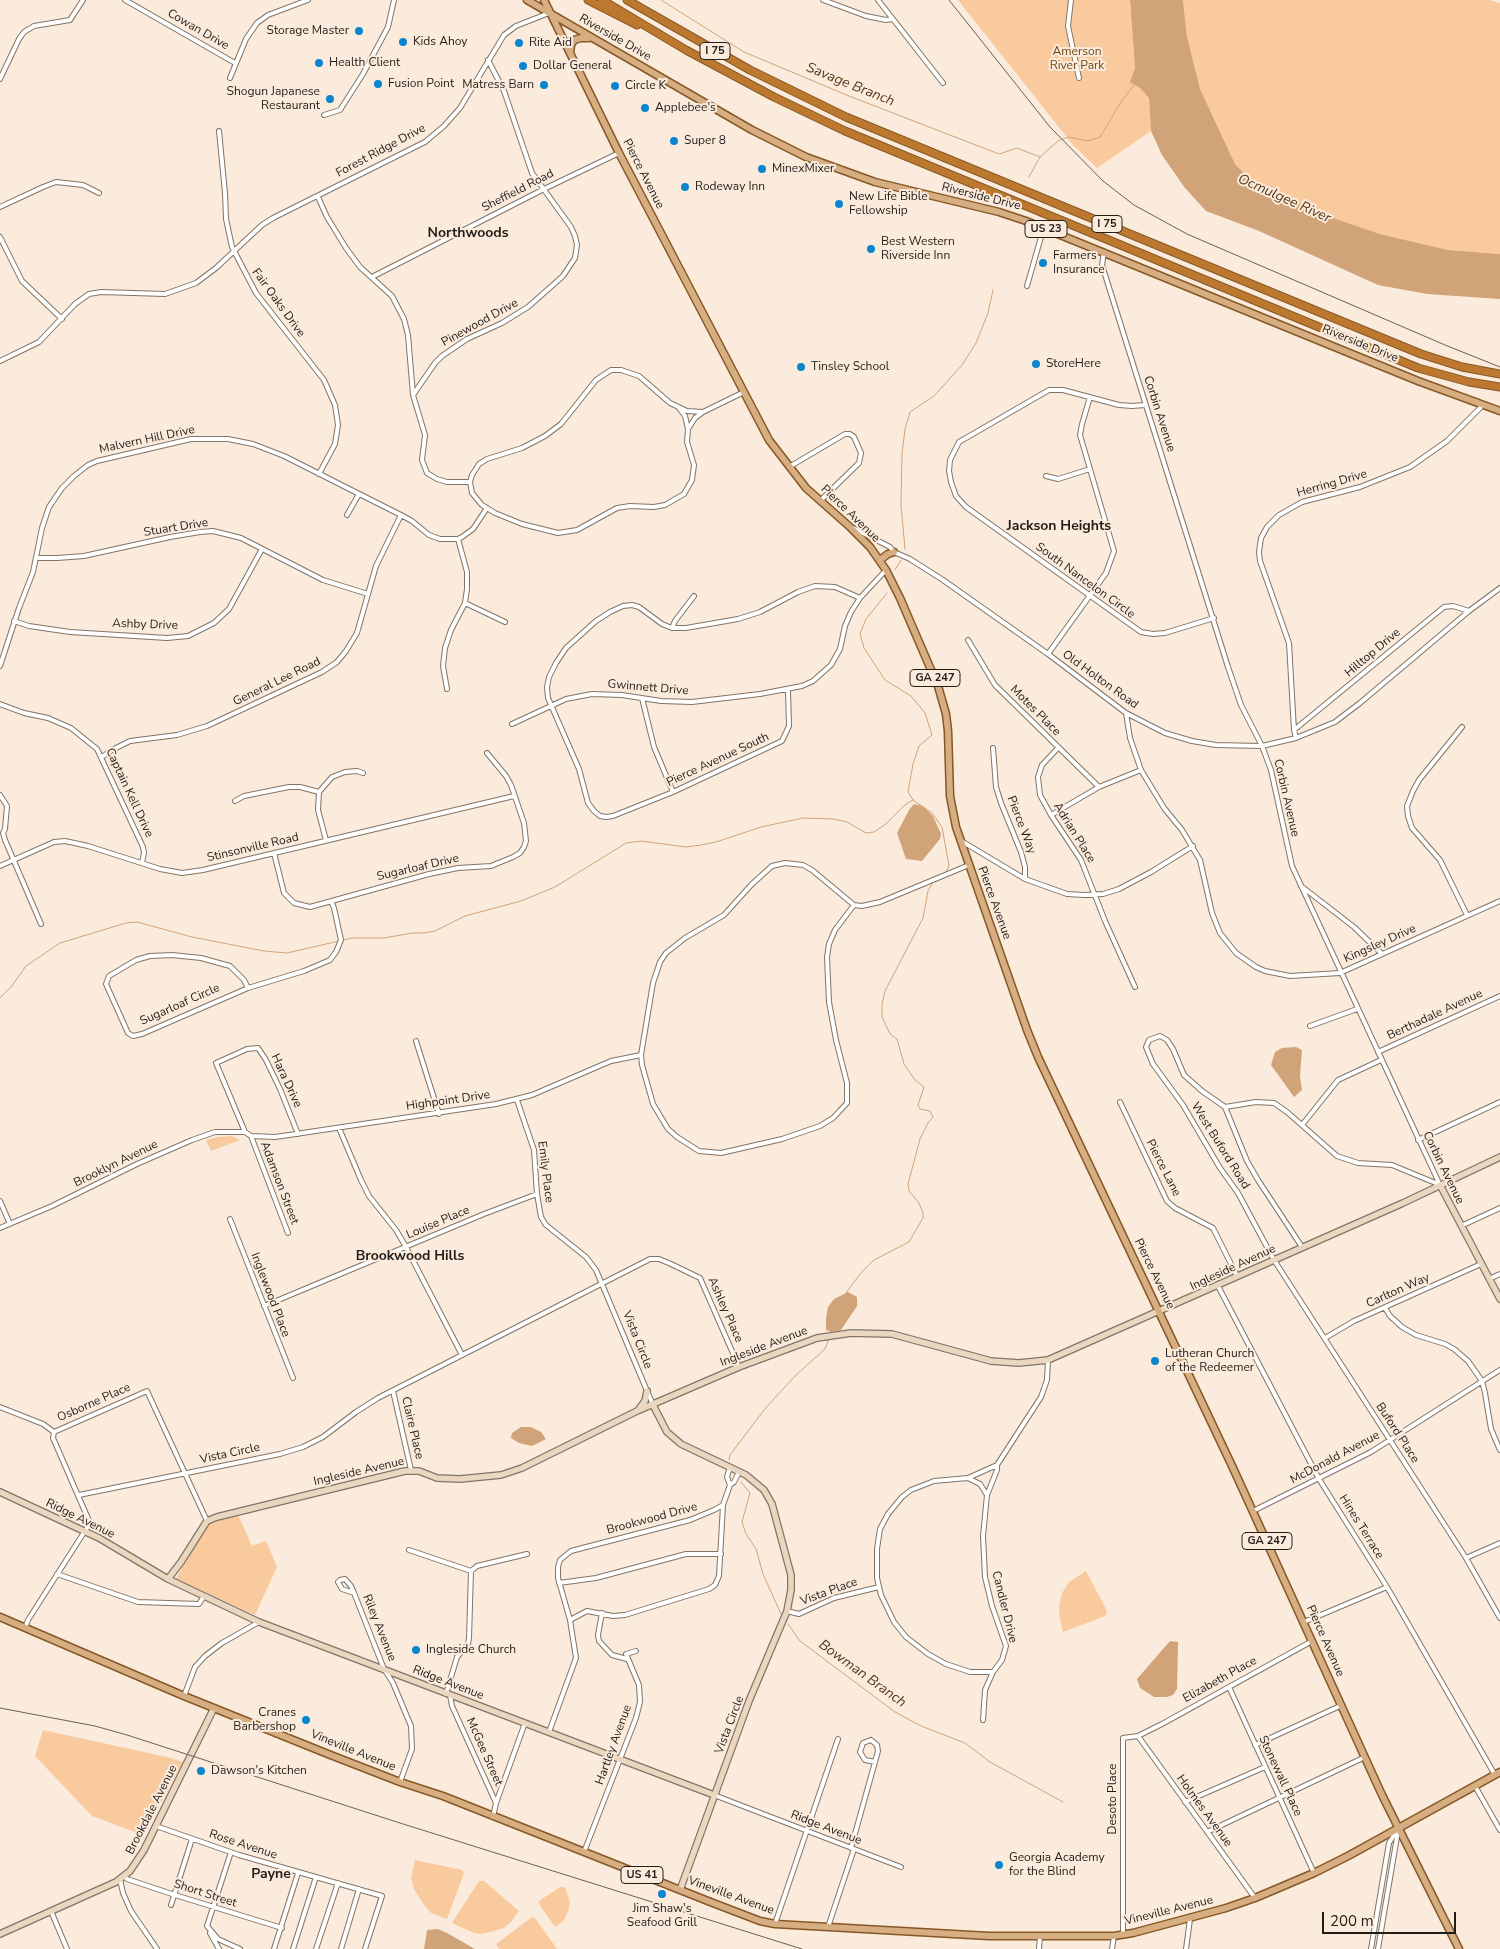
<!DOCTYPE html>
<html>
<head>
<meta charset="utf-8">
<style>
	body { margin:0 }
	#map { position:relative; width:1500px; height:1949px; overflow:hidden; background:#fbebdc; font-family:"Nunito Sans",sans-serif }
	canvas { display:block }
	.scale { position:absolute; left:1322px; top:1912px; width:134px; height:22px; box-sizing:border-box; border:2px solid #231d18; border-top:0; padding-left:6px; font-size:15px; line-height:18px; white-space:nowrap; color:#231d18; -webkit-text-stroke:4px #fbebdc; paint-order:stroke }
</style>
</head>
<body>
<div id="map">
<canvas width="1500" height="1949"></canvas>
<div class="scale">200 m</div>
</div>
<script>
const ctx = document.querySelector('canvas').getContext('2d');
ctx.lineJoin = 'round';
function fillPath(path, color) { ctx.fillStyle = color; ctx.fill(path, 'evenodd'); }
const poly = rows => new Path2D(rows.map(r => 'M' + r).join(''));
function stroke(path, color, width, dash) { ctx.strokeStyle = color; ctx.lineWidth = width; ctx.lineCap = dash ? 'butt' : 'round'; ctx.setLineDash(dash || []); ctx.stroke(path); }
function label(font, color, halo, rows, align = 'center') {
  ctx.font = font + ' "Nunito Sans",sans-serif'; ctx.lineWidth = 4; ctx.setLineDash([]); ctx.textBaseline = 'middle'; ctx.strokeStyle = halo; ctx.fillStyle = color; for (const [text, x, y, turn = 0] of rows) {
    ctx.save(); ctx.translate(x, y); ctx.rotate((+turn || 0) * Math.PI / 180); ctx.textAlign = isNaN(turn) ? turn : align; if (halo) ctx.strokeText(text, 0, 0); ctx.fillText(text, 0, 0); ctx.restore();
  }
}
fillPath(poly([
	[958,0,1130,0,1135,68,1131,78,1149,98,1151,131,1097,168,1073,145],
	[1183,0,1490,0,1500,3,1500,254,1448,250,1380,234,1313,211,1249,178,1235,164,1200,89,1187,37],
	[232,1136,240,1140,211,1151,206,1140,218,1137],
	[238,1515,252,1546,266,1541,277,1567,255,1615,176,1579,208,1524],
	[1086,1571,1107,1611,1105,1616,1063,1632,1060,1620,1059,1606,1062,1593,1069,1582],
	[43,1730,167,1757,183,1762,143,1835,92,1816,35,1756],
	[415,1860,462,1870,464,1873,447,1919,431,1913,422,1902,414,1889,411,1878],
	[479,1881,484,1881,519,1911,510,1923,504,1928,483,1934,474,1933,452,1923],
	[560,1887,565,1887,570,1902,568,1912,564,1920,555,1927,539,1904,539,1901],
	[532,1917,535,1918,557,1949,499,1949,496,1944]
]), '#f8ca9e');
fillPath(poly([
	[1130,0,1183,0,1187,37,1200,89,1235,164,1249,178,1313,211,1380,234,1448,250,1500,254,1500,299,1427,294,1378,285,1259,231,1206,211,1185,188,1162,155,1151,131,1149,98,1140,88,1130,82,1135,68],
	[914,804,923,806,933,816,941,834,940,839,922,861,906,859,897,833,909,810],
	[1296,1047,1302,1050,1300,1076,1302,1090,1294,1097,1271,1065,1275,1052,1282,1048],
	[848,1292,857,1297,857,1306,841,1330,831,1332,826,1330,826,1318,828,1307,834,1299],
	[521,1427,531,1427,541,1432,546,1439,532,1446,519,1443,511,1438,512,1433],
	[1170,1641,1178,1642,1177,1689,1173,1695,1167,1697,1154,1697,1140,1688,1137,1679],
	[438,1929,447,1933,475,1949,424,1949,427,1930]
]), '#d1a379');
stroke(poly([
	[661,0,744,52,849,96,999,154,1017,148,1040,157],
	[1029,177,1040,157,1058,141,1068,137,1088,141,1100,137,1121,102,1134,85],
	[905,549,901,505,902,454,905,429,910,412,934,396,962,365,976,343,988,313,993,290],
	[895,570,901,560],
	[887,593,866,619,860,634,864,648,885,680,911,696,925,713,932,735,919,746,913,764,908,792,913,800,932,813,942,827,949,866,946,872],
	[343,940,352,938,384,938,412,933,424,933,435,931,465,916,521,901,555,887,626,843,641,841,686,847,701,845,716,842,761,827,803,818,833,819,847,822,866,833,874,832,886,824,906,804,913,800],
	[0,998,11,987,26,966,60,943,126,923,137,922,192,937,264,951,287,953,339,941],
	[846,1293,860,1274,874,1260,909,1242,923,1218,923,1213,919,1203,909,1191,908,1184,920,1139,928,1123,933,1117,930,1111,920,1109,918,1105,924,1087,915,1080,904,1064,897,1039,890,1034,882,1017,882,1004,885,991,923,918,928,891,933,882],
	[729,1460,730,1455,764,1410,794,1377,825,1349,829,1339],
	[741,1482,750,1493,742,1522,746,1534,756,1549,763,1574,781,1614],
	[788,1624,800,1641,895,1712,921,1726,965,1743,990,1762,1063,1802]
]), '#d1a379', 1);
const street = poly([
	[125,0,235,63],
	[823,0,866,16,886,20,893,19],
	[878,0,943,83],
	[1071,0,1068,26,1079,78],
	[230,78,246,39,257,23,268,15,308,0],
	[0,79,19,39,24,32,34,26,70,20,83,0],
	[324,115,340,110,363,74,388,27,394,0],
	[219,131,225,193,226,219,232,247,256,293,324,380,335,405,338,425,335,444,319,474],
	[318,197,327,217,346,248,360,267,392,296,404,319,408,335,413,395,425,435,422,460,427,473,437,479,447,482,470,482],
	[0,207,43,187,56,182,83,185,99,193],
	[0,237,22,281,62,319],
	[1104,252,1102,265,1228,667,1241,705,1262,746,1271,770,1292,866,1440,1185],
	[372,277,544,189,619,153],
	[1027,286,1041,237,1045,228],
	[0,361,39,342,75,304,89,294,101,292,165,294,196,283,216,268,262,225,273,218,425,142,444,126,460,108,504,35,516,26,549,13],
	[413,395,435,363,442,356,467,339,502,323,528,307,563,276,575,258,577,245,575,236,571,227,532,173,504,91,488,60],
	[1145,405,1132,406,1119,405,1063,390,1049,390,959,442,950,460,949,471,951,482,956,496,966,507,1141,632,1153,634,1165,633,1214,618],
	[679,408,685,416,688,429],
	[703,412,695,418,688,429,687,442,694,465,692,480,684,494,665,505,654,507,630,506,617,508,577,530,558,533,522,524,495,513,482,505,472,493,470,482,472,475,479,464,487,459,522,448,545,436,561,424,596,380,611,370,621,370,639,376,670,403,687,411,703,412,744,392],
	[789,467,845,434,850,434,854,437,861,453,859,463,820,501],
	[1046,476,1058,479,1090,469],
	[347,515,359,494],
	[853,528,890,547,894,552,910,559,943,580,1048,654,1126,713,1165,733,1192,741,1216,745,1262,746,1296,738,1335,722,1360,703,1469,611,1500,588],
	[36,558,57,558,84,556,170,537,200,532,213,531,241,538,323,580,368,594],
	[465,603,505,622],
	[14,621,29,626,70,632,167,638,188,636,214,623,229,609,262,549],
	[672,628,675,621,694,596],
	[968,640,995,685,1099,787],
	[1048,654,1106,573,1114,551,1080,435,1082,424,1090,397],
	[0,666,19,608,33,572,42,528,49,507,62,488,74,476,88,465,97,461,191,439,228,439,253,444,284,456,401,515,412,521,429,535,440,539,458,539,462,537,473,529,487,508],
	[447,689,443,666,445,648,451,630,465,603,467,589,467,572,458,539],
	[788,690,789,726,782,741,673,792,613,816,606,817,600,816,594,811,588,803,579,769,548,698,547,687,549,677,556,663,566,648,596,621,610,612,623,606,632,605,639,607,662,624,672,628,686,628,738,619,760,612,798,592,815,586,835,587,860,598],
	[642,698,654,747,673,792],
	[0,704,24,713,48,718,71,728,97,749,143,847,144,853,142,863],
	[1126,713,1130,738,1141,770,1164,808,1182,830,1200,860,1212,913,1220,933,1236,953,1256,967,1265,971,1290,976,1340,973,1500,901],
	[512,724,566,699,592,694,622,695,661,701,692,702,760,694,802,686,813,681,831,665,840,649,845,626,851,612,860,598,886,570],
	[1462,727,1419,780,1413,791,1407,806,1408,816,1412,828,1440,860,1467,915],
	[1294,730,1444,607,1453,606,1469,611],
	[1296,738,1294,730,1289,643,1260,561,1259,552,1261,538,1267,527,1279,515,1302,502,1360,487,1410,467,1447,441,1483,405],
	[993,748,996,787,1001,803,1021,852,1025,867,1025,879],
	[1058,748,1042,765,1038,777,1040,795,1051,815,1081,860,1105,921,1135,987],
	[102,757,112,750,130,741,177,735,207,726,322,672,337,662,346,651,357,633,376,566,401,515],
	[0,795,7,806,5,829,3,833,5,840,41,924],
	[235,801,244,796,289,787,300,787,319,792],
	[1051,815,1099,787,1141,770],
	[326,840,318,810,319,792,332,777,345,772,357,771,363,773],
	[963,842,1025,879,1067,894,1084,895,1103,894,1119,889,1151,872,1193,846],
	[274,853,284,893,294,903,310,907,429,874,458,868,491,866,513,857,520,853,524,847,526,841,524,823,511,785,506,776,487,753],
	[0,866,54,842,65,841,88,846,160,869,182,873,203,870,514,796],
	[1301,886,1354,927,1381,953],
	[854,905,812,870,803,865,785,863,772,866,752,884,724,915,685,938,666,953,660,962,653,983,641,1055,642,1065,653,1104,668,1129,677,1137,699,1151,721,1153,782,1139,820,1126,833,1118,847,1103,847,1083,836,1040,829,1002,827,957,829,944,835,930,854,905,862,906,880,902,969,865],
	[172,955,201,958,230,966,244,980,248,988,142,1034,133,1036,128,1033,106,984,109,976,136,960,150,956,172,955],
	[248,988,304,971,330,960,336,952,341,940,334,908,331,901],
	[1310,1026,1357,1009],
	[416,1041,439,1114],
	[1378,1052,1500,996],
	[517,1100,534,1150,537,1194,541,1217,546,1225,586,1257,596,1270,653,1405],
	[1120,1102,1167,1201,1175,1208,1213,1228,1237,1276],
	[1225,1107,1256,1102,1274,1103,1287,1112,1337,1156,1358,1163,1392,1165,1438,1184],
	[1302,1125,1338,1080,1381,1060],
	[339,1128,361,1180,369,1196,396,1230,406,1247,462,1355],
	[251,1136,275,1137,289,1135,496,1104,532,1095,611,1061,641,1055],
	[1418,1140,1500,1102],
	[0,1201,10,1224],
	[230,1219,293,1378],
	[1461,1226,1500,1208],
	[0,1228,52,1206,137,1164,192,1140,215,1132,245,1132],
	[288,1233,251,1136,245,1132,216,1063,247,1049,258,1048,266,1060,280,1089,298,1134],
	[1302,1247,1258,1180,1247,1161,1225,1107,1202,1091,1184,1075,1173,1049,1167,1040,1160,1036,1149,1040,1146,1047,1153,1064,1183,1105,1220,1168,1238,1193,1274,1260,1466,1558,1500,1618],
	[1489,1279,1500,1274],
	[1218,1286,1319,1479,1387,1587,1495,1775],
	[264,1306,484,1214,537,1194],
	[1385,1308,1390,1316,1402,1327,1416,1335,1445,1344,1454,1349,1468,1361,1482,1381,1485,1393,1491,1429,1500,1450],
	[1325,1338,1354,1321,1481,1264],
	[393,1391,411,1470],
	[0,1407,43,1424,54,1432,147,1391,207,1521],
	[730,1467,727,1477,730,1485],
	[968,1478,980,1484,987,1495],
	[79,1495,280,1454,303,1447,323,1437,356,1412,378,1398,650,1259,659,1259,671,1264,700,1278,739,1367],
	[1253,1511,1371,1452,1500,1370],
	[409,1550,471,1571,477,1566,527,1554],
	[1466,1558,1500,1543],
	[57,1574,138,1602,199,1604,204,1596],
	[559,1583,596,1578,686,1554,721,1554],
	[354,1593,342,1589,338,1582,340,1580,345,1579,351,1586,354,1593,384,1669,393,1683,411,1726,412,1749,400,1782],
	[787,1611,799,1614,834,1598,879,1587],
	[602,1613,598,1635,599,1641,612,1655,627,1659],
	[570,1620,587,1611,613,1616,625,1615,709,1589,715,1585,719,1576,723,1505],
	[1304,1622,1387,1587],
	[25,1628,28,1620,90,1523,53,1438,54,1432],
	[993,1672,970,1672,946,1664,928,1654,906,1637,894,1622,881,1595,877,1578,877,1549,880,1529,888,1514,902,1497,911,1490,934,1481,968,1478,997,1465],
	[1229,1687,1314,1873],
	[446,1694,457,1657,468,1644,469,1638,471,1571],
	[450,1695,452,1706,496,1803,493,1817],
	[184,1696,195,1667,205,1656,222,1643,259,1622],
	[983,1720,985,1690,993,1672,1002,1660,1006,1646,992,1606,985,1577,983,1536,987,1495,997,1470,997,1465,1041,1397,1047,1380,1048,1360],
	[549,1732,576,1658,570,1620,558,1578,558,1567,560,1560,571,1551,690,1520,714,1510,723,1505,730,1485,734,1482,739,1472],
	[1138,1736,1255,1898],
	[871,1740,877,1745,878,1751,875,1762,865,1760,860,1752,863,1743,871,1740],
	[1255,1745,1342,1705],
	[1475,1786,1500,1830],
	[714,1795,901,1867],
	[1185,1802,1265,1767],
	[496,1803,525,1723],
	[156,1826,239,1855,382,1896,365,1949],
	[1207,1832,1365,1757],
	[851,1848,875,1762],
	[231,1852,207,1926,218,1939,240,1949],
	[584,1852,636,1718,640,1702,639,1685,626,1654,636,1651],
	[124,1876,127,1879,175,1895,282,1928],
	[120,1879,123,1893,131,1911,157,1949],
	[171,1905,192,1839],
	[51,1911,67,1949],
	[775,1924,838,1739],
	[828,1927,854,1849],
	[210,1933,219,1949],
	[1123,1935,1123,1738,1138,1736,1162,1724,1312,1641],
	[274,1949,298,1873],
	[293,1949,316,1877],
	[316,1949,338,1883],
	[341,1949,359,1889],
	[1039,1949,1040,1936],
	[1112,1949,1114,1936],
	[1186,1949,1190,1919],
	[1371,1949,1389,1843,1398,1829],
	[1378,1949,1398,1831]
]);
const secondary = poly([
	[1440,1185,1500,1299],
	[653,1405,667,1432,681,1444,746,1475,764,1490,772,1504,791,1575,791,1590,787,1611,749,1701,680,1890],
	[639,1409,645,1401,647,1391],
	[0,1492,99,1538,168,1579,259,1622,714,1795],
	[168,1579,181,1562,207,1521,217,1517,405,1471,419,1471,437,1478,460,1479,501,1475,522,1468,637,1411,739,1367,817,1338,851,1333,892,1334,991,1361,1019,1363,1048,1360,1403,1203,1500,1157],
	[0,1934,116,1882,130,1871,144,1850,214,1708]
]);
const primary = poly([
	[527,0,752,130,806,157,875,182,999,212,1026,221,1418,381,1500,411],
	[544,0,619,153,769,440,806,488,850,527,870,547,886,570,900,598,938,686,946,714,948,731,950,796,956,827,1027,1030,1038,1057,1233,1468,1382,1795,1459,1949],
	[570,53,571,45,574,40,581,38,589,38],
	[880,560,888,554,894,552],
	[0,1617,184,1696,328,1754,400,1782,443,1796,713,1903,760,1921,775,1924,989,1936,1114,1936,1133,1933,1226,1908,1255,1898,1314,1873,1348,1856,1500,1772]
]);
const highway = poly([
	[588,0,637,25],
	[602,0,686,50,774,97,845,131,1418,368,1469,382,1500,387],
	[627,0,750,70,846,117,1421,354,1462,367,1500,374]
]);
stroke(street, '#827467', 6);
stroke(secondary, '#827467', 8);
stroke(primary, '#865826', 9);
stroke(highway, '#865826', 9);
stroke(street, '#fff', 4);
stroke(secondary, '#ebd6c0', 5.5);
stroke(primary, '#d7ae82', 6);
stroke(highway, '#bc782e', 7);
stroke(poly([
	[949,0,1050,127,1103,181,1134,205,1187,234,1445,345,1500,367],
	[0,1708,95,1726,127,1735,400,1823,802,1949]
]), '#696058', 1);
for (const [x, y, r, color] of [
	[359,31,5,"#0b85cd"],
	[403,42,5,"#0b85cd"],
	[519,43,5,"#0b85cd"],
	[319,63,5,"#0b85cd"],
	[523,66,5,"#0b85cd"],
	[378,84,5,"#0b85cd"],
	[544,85,5,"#0b85cd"],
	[615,86,5,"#0b85cd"],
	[330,99,5,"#0b85cd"],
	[645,108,5,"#0b85cd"],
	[674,141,5,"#0b85cd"],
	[762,169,5,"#0b85cd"],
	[685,187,5,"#0b85cd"],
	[839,204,5,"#0b85cd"],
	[871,249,5,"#0b85cd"],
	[1043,263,5,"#0b85cd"],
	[1036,364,5,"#0b85cd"],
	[801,367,5,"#0b85cd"],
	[1155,1361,5,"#0b85cd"],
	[416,1650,5,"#0b85cd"],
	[306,1720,5,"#0b85cd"],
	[201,1771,5,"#0b85cd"],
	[999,1865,5,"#0b85cd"],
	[662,1894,5,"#0b85cd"]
]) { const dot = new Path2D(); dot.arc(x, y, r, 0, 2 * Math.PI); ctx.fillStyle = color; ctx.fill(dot); stroke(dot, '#fbebdc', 2); }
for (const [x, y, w] of [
	[715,51,30],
	[1107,224,30],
	[1046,229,42],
	[935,678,50],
	[1267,1541,50],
	[642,1875,42]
]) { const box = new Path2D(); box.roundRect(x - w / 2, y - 8.5, w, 17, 4); ctx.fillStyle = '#fbebdc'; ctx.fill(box); stroke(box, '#231d18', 1); }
label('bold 11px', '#231d18', null, [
	["I 75",715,51],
	["I 75",1107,224],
	["US 23",1046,229],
	["GA 247",935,678],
	["GA 247",1267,1541],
	["US 41",642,1875]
]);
label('12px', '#231d18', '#fbebdc', [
	["Cowan Drive",198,30,30],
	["Riverside Drive",615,38,30],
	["Forest Ridge Drive",381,151,-28],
	["Pierce Avenue",643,174,63],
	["Sheffield Road",518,191,-27],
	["Riverside Drive",981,197,14],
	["Fair Oaks Drive",278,303,54],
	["Pinewood Drive",480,323,-29],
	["Riverside Drive",1360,344,22],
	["Corbin Avenue",1159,414,72],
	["Malvern Hill Drive",147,440,-12],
	["Herring Drive",1332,484,-16],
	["Pierce Avenue",850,514,44],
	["Stuart Drive",176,528,-9],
	["South Nancelon Circle",1085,581,36],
	["Ashby Drive",145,625,2],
	["Hilltop Drive",1373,653,-40],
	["Old Holton Road",1100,680,36],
	["General Lee Road",277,682,-26],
	["Gwinnett Drive",648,688,5],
	["Motes Place",1035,711,45],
	["Pierce Avenue South",718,760,-25],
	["Captain Kell Drive",129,793,65],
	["Corbin Avenue",1286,798,77],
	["Pierce Way",1021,825,69],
	["Adrian Place",1074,833,58],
	["Stinsonville Road",253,848,-13],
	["Sugarloaf Drive",418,868,-13],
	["Pierce Avenue",994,903,70],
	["Kingsley Drive",1380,944,-24],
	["Sugarloaf Circle",180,1005,-24],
	["Berthadale Avenue",1435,1015,-25],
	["Hara Drive",286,1081,65],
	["Highpoint Drive",448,1101,-8],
	["West Buford Road",1220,1146,58],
	["Brooklyn Avenue",116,1164,-26],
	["Pierce Lane",1163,1168,63],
	["Corbin Avenue",1443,1168,64],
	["Emily Place",545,1172,83],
	["Adamson Street",279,1183,69],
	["Louise Place",438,1223,-23],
	["Ingleside Avenue",1233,1268,-25],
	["Pierce Avenue",1154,1274,64],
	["Carlton Way",1398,1291,-24],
	["Inglewood Place",270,1295,69],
	["Ashley Place",725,1310,66],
	["Vista Circle",637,1340,68],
	["Ingleside Avenue",764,1347,-21],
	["Osborne Place",94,1403,-24],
	["Claire Place",412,1428,77],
	["Buford Place",1397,1433,57],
	["Vista Circle",230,1454,-12],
	["McDonald Avenue",1335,1458,-28],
	["Ingleside Avenue",359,1472,-13],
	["Ridge Avenue",80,1519,26],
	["Brookwood Drive",652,1519,-15],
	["Hines Terrace",1361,1527,58],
	["Vista Place",829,1592,-20],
	["Candler Drive",1004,1607,76],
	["Riley Avenue",379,1628,68],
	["Pierce Avenue",1325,1641,66],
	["Elizabeth Place",1220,1680,-29],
	["Ridge Avenue",448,1683,21],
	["Vista Circle",730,1725,-69],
	["Hartley Avenue",614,1745,-70],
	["Vineville Avenue",353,1751,22],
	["McGee Street",484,1752,66],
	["Stonewall Place",1280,1776,65],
	["Desoto Place",1113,1799,-90],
	["Brookdale Avenue",152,1810,-63],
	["Holmes Avenue",1204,1811,54],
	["Ridge Avenue",826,1828,21],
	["Rose Avenue",243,1845,18],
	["Short Street",205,1894,18],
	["Vineville Avenue",731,1896,20],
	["Vineville Avenue",1169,1911,-14]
]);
label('12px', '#231d18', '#fbebdc', [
	["Storage Master",349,31,"right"],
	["Kids Ahoy",413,42],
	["Rite Aid",529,43],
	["Health Client",329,63],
	["Dollar General",533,66],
	["Fusion Point",388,84],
	["Matress Barn",534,85,"right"],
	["Circle K",625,86],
	["Shogun Japanese",320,92,"right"],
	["Restaurant",320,106,"right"],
	["Applebee's",655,108],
	["Super 8",684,141],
	["MinexMixer",772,169],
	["Rodeway Inn",695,187],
	["New Life Bible",849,197],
	["Fellowship",849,211],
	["Best Western",881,242],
	["Riverside Inn",881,256],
	["Farmers",1053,256],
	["Insurance",1053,270],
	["StoreHere",1046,364],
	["Tinsley School",811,367],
	["Lutheran Church",1165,1354],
	["of the Redeemer",1165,1368],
	["Ingleside Church",426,1650],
	["Cranes",296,1713,"right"],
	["Barbershop",296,1727,"right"],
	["Dawson's Kitchen",211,1771],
	["Georgia Academy",1009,1858],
	["for the Blind",1009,1872],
	["Jim Shaw's",662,1909,"center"],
	["Seafood Grill",662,1923,"center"]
], 'left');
label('12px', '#734716', '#fbebdc', [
	["Amerson",1077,52],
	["River Park",1077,66]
]);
label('italic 14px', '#583818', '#fbebdc', [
	["Savage Branch",850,85,22],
	["Ocmulgee River",1284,199,24],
	["Bowman Branch",862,1674,36]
]);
label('bold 14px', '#231d18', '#fbebdc', [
	["Northwoods",468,234],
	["Jackson Heights",1059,527],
	["Brookwood Hills",410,1257],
	["Payne",271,1875]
]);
</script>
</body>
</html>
